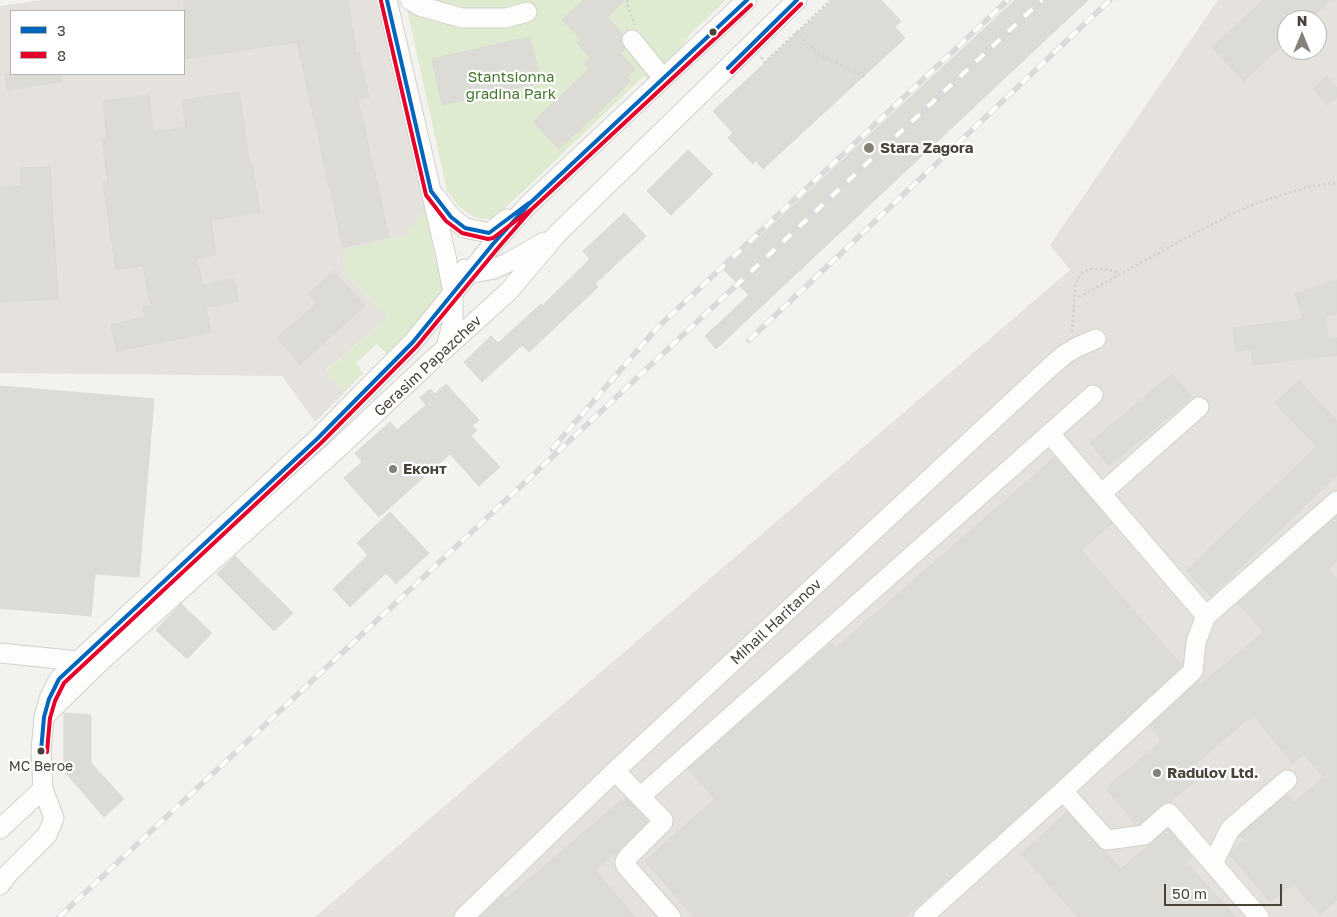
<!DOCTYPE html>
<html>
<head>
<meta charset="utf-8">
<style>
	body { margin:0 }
	#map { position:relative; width:1337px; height:917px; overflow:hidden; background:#f3f2ee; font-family:"Golos Text",sans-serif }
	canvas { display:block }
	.legend { position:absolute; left:10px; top:10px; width:175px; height:65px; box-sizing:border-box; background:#fff; border:1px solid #b6b4b0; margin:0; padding:6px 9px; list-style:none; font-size:15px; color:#49443a }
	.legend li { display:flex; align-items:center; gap:10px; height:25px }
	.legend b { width:25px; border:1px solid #b6b4b0 }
	.north { position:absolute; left:1277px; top:10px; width:50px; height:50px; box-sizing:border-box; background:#fff; border:1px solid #b6b4b0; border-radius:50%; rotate:0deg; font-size:14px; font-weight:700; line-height:20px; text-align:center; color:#49443a }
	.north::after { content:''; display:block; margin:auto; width:18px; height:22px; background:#848179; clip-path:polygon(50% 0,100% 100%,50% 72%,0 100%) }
	.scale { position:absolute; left:1164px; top:884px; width:118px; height:22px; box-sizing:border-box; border:2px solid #49443a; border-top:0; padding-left:6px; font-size:15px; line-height:18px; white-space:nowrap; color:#49443a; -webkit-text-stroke:4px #fff; paint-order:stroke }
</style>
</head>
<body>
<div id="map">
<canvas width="1337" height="917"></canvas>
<ul class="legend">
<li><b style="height:6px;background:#0065bd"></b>3</li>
<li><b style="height:6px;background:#e4002b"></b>8</li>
</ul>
<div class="north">N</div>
<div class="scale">50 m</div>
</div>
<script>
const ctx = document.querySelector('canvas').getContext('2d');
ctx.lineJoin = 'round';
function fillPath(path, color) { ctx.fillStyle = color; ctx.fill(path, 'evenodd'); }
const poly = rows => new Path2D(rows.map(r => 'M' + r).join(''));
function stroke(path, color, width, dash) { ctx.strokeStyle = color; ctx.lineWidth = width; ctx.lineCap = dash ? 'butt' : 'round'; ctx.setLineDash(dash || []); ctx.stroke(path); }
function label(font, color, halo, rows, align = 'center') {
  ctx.font = font + ' "Golos Text",sans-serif'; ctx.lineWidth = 4.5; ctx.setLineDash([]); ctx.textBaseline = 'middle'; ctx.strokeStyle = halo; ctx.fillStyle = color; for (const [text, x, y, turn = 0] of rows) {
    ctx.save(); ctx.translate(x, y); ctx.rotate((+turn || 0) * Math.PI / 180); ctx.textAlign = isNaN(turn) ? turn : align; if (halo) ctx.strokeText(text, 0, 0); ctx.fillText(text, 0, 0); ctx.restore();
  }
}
fillPath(poly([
	[42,0,376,0,425,209,405,236,347,249,344,255,343,265,346,273,354,282,388,318,326,370,345,392,315,422,282,376,0,373,0,6],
	[11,11,184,11,184,74,11,74],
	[1218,0,1337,0,1337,917,315,917,1070,270,1050,245],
	[1287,20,1317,20,1317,50,1287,50]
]), '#e5e2de');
fillPath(poly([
	[405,0,726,0,690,34,676,56,649,81,644,76,502,211,491,219,480,219,470,215,458,205,447,191],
	[425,209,436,263,446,273,446,289,439,306,387,354,377,344,356,363,363,373,345,392,326,371,388,318,346,273,343,265,344,255,347,249,405,236]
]), '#deebd0');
const building = poly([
	[184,0,348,0,356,53,359,52,369,97,358,99,389,237,343,247,297,42,184,59,184,0],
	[583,0,625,0,607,17,623,34,621,41,625,49,620,53,635,69,627,77,631,81,559,149,533,122,589,69,584,63,590,57,577,43,581,39,562,20,583,0],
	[833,0,881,0,901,21,895,27,905,38,763,169,756,161,753,164,728,138,733,133,713,111,833,0],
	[1015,0,1088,0,716,349,705,336,749,295,724,270,1015,0],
	[1264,0,1331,0,1309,20,1287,20,1287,41,1244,81,1212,47,1264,0],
	[530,37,541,83,442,105,432,59,530,37],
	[5,74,62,74,62,81,7,90,5,74],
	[1327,76,1337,88,1337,97,1327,105,1313,88,1327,76],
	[239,92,250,164,252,164,260,212,211,220,216,255,197,258,203,285,234,279,239,301,206,308,211,332,117,351,111,325,145,317,143,307,151,306,143,266,116,270,103,183,108,182,102,139,107,138,103,101,149,95,153,132,186,127,182,100,239,92],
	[688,150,713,174,671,215,647,191,688,150],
	[50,167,58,299,0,302,0,187,21,186,20,168,50,167],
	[624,213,646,236,595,284,598,287,529,352,522,345,482,382,464,362,491,336,498,343,541,304,542,306,590,259,583,251,624,213],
	[334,271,365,306,300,364,277,338,317,303,308,294,334,271],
	[1337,280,1337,313,1325,317,1328,339,1337,338,1337,355,1253,365,1251,349,1236,351,1233,328,1304,319,1295,294,1337,280],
	[1172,374,1192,397,1109,466,1090,443,1172,374],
	[1299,381,1337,421,1337,475,1211,596,1186,571,1317,446,1275,403,1299,381],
	[446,384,479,420,472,426,477,430,471,436,500,467,479,486,450,454,379,517,344,478,362,462,355,453,390,422,397,430,426,405,420,398,430,389,435,394,446,384],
	[0,386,154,399,139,577,95,574,91,616,0,608,0,386],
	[1055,457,1112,523,1081,550,1182,666,1055,783,905,917,694,917,645,861,715,799,688,769,831,643,836,648,1055,457],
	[390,512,429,553,396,584,386,573,350,607,333,589,368,555,357,543,390,512],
	[1337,516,1337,561,1328,569,1337,579,1337,900,1320,914,1293,883,1270,902,1230,855,1231,852,1245,840,1240,835,1286,795,1293,803,1324,777,1304,754,1293,763,1253,715,1188,770,1196,780,1170,802,1166,802,1162,805,1139,824,1136,825,1106,788,1162,741,1150,726,1198,682,1200,685,1264,632,1238,603,1337,516],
	[235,556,293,613,274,631,217,574,235,556],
	[181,604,212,633,187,659,156,630,181,604],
	[64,713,91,715,91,763,124,799,104,817,64,771,64,713],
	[625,797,648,821,619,850,595,870,635,917,480,917,503,895,506,899,625,797],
	[1067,812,1099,848,1104,851,1121,869,1168,829,1192,857,1186,862,1236,917,1078,917,1021,854,1067,812]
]);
fillPath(building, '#dddbd6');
stroke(building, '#dbd9d4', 1);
const minor = poly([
	[387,0,446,256,453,293,453,320,446,348],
	[410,0,420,6,462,18,506,18,527,12],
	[632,40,663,78],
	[436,197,451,217,465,228,489,233,507,219],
	[465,269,471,272,479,272,494,269,509,262,544,242],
	[1050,434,1206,616],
	[1101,494,1199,407],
	[0,653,88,662],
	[47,714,99,663,334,452,432,360,446,348,508,292,558,233,797,0],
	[615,771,663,820,663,822,627,858,625,862,626,866,671,917],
	[1063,791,1107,840,1144,835,1169,813,1259,917],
	[641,796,1093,395],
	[0,829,43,789],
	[1213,864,1230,829,1287,780],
	[0,885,8,874,47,835,54,818,43,789,41,751,44,717,49,699,59,679,317,439,413,342,493,244,529,204,747,0],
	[464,917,615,771,1049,368,1064,355,1077,347,1096,339],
	[923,917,1063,791,1193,671,1196,642,1206,616,1337,501]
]);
stroke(minor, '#d1d0cc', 21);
stroke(poly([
	[627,0,628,8,635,25],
	[796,32,817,53,866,78],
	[761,57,765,62,831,0],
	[1079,297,1184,239,1240,210,1274,197,1312,186,1337,183],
	[1072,332,1075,286,1078,278,1083,272,1091,269,1103,269,1120,273]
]), '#d3d2cc', 2.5, [2.5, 2.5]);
stroke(minor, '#fdfdfc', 19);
const rail = poly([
	[749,340,1110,0],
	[552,449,657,328,1008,0],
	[59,917,1042,0]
]);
stroke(rail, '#dadada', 5.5);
stroke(rail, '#fff', 4, [11]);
stroke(poly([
	[387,0,431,191,451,217,465,228,489,233,529,203],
	[728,68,797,0],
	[41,751,44,717,49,699,59,679,317,439,413,342,493,244,529,204,747,0]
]), '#0065bd', 4);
stroke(poly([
	[381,1,426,195,446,221,462,233,488,239,493,238,533,208],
	[732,72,801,4],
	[47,752,50,718,55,701,64,683,321,443,417,346,498,248,533,208,751,5]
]), '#e4002b', 4);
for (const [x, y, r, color] of [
	[713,32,4.5,"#49443a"],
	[869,148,6,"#848179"],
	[393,469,5,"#848179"],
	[41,751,4.5,"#49443a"],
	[1157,773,5,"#848179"]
]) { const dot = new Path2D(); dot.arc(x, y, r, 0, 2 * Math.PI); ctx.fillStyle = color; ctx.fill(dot); stroke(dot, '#fff', 2); }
label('14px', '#49443a', '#fff', [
	["MC Beroe",41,767]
]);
label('15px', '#467730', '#fff', [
	["Stantsionna",511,77],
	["gradina Park",511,94]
]);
label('bold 15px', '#49443a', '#fff', [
	["Stara Zagora",880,148],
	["Еконт",403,469],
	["Radulov Ltd.",1167,773]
], 'left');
label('15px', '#49443a', '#fff', [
	["Gerasim Papazchev",428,366,-43],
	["Mihail Haritanov",776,622,-43]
]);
</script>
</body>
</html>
